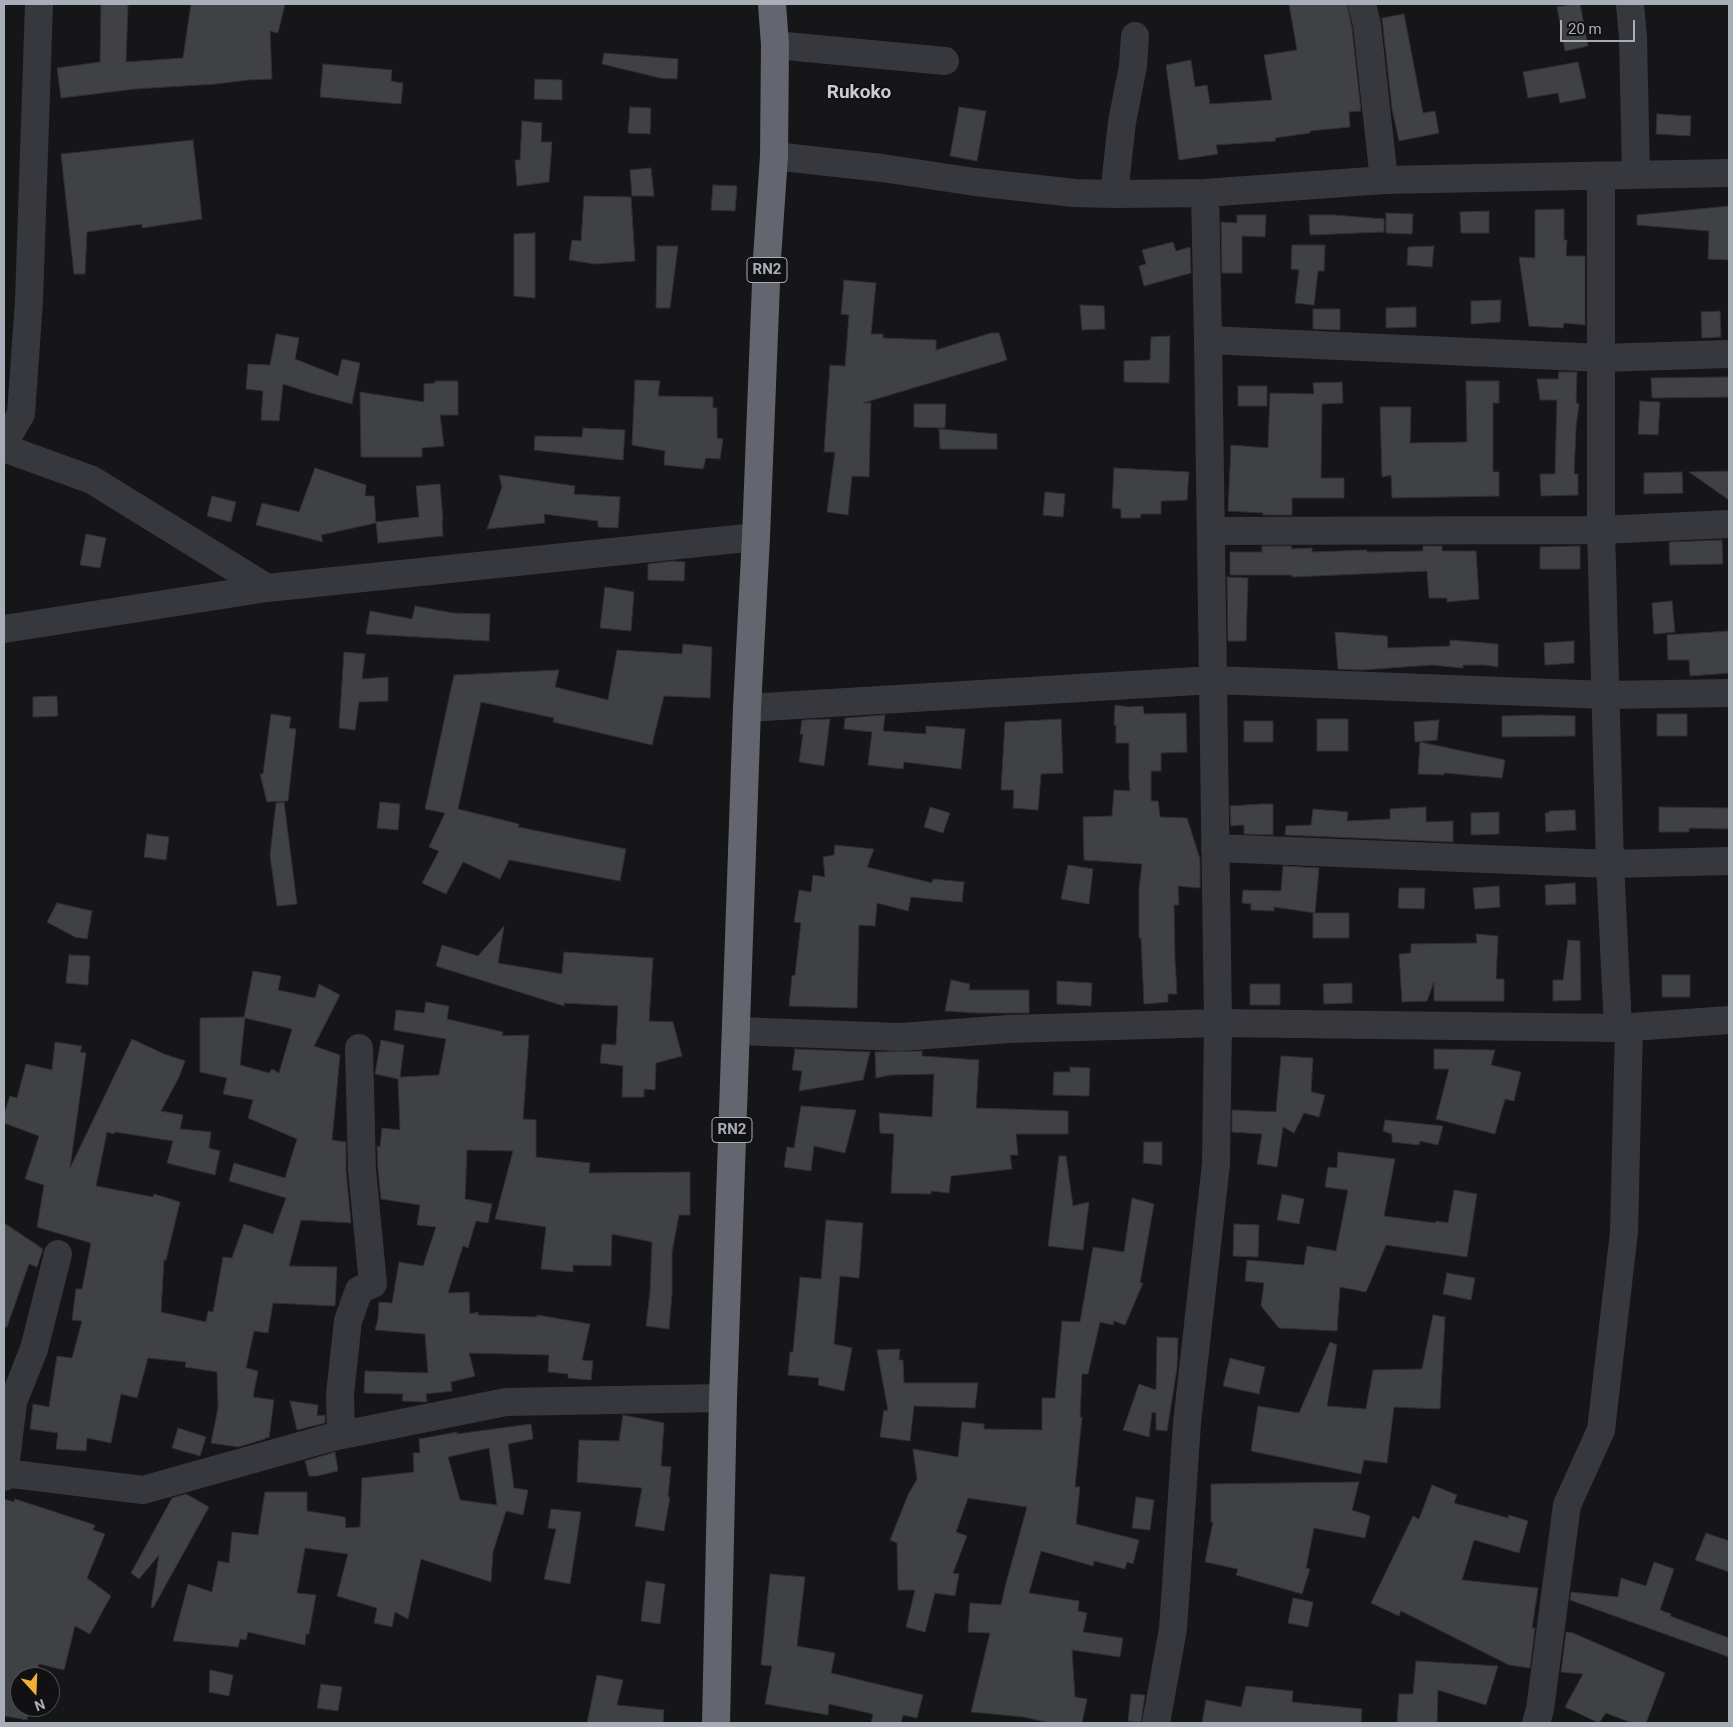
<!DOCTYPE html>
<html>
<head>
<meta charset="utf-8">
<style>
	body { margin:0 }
	#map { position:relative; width:1733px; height:1727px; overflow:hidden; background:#161618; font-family:Roboto,sans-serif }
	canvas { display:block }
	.frame { position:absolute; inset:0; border:5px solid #a8adb8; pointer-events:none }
	.north { position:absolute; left:10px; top:1667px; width:50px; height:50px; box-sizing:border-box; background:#111113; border:1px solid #4d4f55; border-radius:50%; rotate:160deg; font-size:14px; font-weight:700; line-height:20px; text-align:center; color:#a8adb8 }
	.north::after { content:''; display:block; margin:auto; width:18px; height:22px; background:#f2b134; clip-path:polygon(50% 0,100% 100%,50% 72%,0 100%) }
	.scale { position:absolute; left:1560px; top:20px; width:75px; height:22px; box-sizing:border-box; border:2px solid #a8adb8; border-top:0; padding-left:6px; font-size:15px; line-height:18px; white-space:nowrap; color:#a8adb8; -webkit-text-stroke:4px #111113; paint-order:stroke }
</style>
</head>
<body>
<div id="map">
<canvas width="1733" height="1727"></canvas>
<div class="frame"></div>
<div class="north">N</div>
<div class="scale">20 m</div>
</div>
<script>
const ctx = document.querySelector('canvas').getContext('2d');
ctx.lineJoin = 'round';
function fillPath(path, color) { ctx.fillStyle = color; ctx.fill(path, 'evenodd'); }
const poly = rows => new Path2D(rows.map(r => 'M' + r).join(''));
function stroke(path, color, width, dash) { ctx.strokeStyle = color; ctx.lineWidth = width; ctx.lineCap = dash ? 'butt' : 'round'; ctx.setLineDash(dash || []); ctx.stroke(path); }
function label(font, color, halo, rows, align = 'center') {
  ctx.font = font + ' Roboto,sans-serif'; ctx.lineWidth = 4.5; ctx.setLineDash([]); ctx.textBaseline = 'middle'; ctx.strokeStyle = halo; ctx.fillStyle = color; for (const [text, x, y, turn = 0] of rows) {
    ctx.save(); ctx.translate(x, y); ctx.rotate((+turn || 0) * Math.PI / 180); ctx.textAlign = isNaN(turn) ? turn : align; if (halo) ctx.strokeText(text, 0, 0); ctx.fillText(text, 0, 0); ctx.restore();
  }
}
const building = poly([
	[101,4,128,4,126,62,183,58,191,4,285,4,278,33,270,31,272,79,248,80,216,84,135,89,61,98,57,68,100,62,101,4],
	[1289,4,1347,4,1352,28,1361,111,1349,112,1350,127,1310,131,1310,133,1275,138,1276,141,1216,145,1218,154,1179,160,1166,65,1191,60,1195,87,1207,85,1210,104,1272,100,1264,55,1297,50,1289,4],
	[1574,4,1580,4,1588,46,1565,51,1557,7,1574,4],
	[1404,14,1423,113,1435,111,1439,133,1399,141,1392,109,1382,18,1404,14],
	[604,53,678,59,677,79,660,78,602,64,604,53],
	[1578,62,1586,98,1560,103,1558,93,1528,98,1523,72,1578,62],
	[323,64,392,70,391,81,403,83,401,104,320,97,323,64],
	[535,79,562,80,562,100,534,99,535,79],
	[630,107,651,108,650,134,628,133,630,107],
	[959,107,986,111,977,161,950,156,959,107],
	[1657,114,1691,116,1690,136,1656,134,1657,114],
	[522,121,542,123,541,142,552,142,549,182,517,186,515,160,520,160,522,121],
	[193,140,202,219,142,228,142,224,87,232,85,274,74,274,61,154,193,140],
	[651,168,654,196,632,196,630,170,651,168],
	[713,185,737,186,735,211,711,210,713,185],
	[584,196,631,197,635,261,595,264,569,260,572,240,581,241,584,196],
	[1729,206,1729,260,1708,259,1709,231,1637,225,1637,215,1729,206],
	[1564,209,1564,240,1567,240,1566,256,1585,256,1585,325,1564,323,1563,328,1529,326,1519,257,1535,258,1535,210,1564,209],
	[1489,211,1489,233,1461,233,1460,212,1489,211],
	[1386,213,1413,214,1412,234,1386,233,1386,213],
	[1237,215,1266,215,1265,237,1242,236,1242,273,1222,273,1221,222,1237,223,1237,215],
	[1309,215,1334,215,1384,219,1384,232,1310,235,1309,215],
	[535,233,535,298,514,296,514,234,535,233],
	[1173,242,1176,251,1190,247,1191,273,1144,286,1139,266,1146,264,1142,250,1173,242],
	[1292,245,1325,245,1324,271,1318,271,1314,305,1295,303,1299,270,1291,269,1292,245],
	[657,246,678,246,670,308,656,308,657,246],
	[1434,246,1432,267,1407,265,1408,247,1434,246],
	[844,280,876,283,871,334,883,334,883,338,936,340,936,350,991,333,999,333,1007,360,863,403,871,403,869,477,852,476,848,515,827,512,835,452,824,452,830,365,845,366,849,315,841,314,844,280],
	[1501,300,1500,322,1471,324,1471,301,1501,300],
	[1080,305,1104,306,1105,329,1082,330,1080,305],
	[1416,307,1416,327,1386,328,1386,308,1416,307],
	[1313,309,1340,309,1340,330,1313,329,1313,309],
	[1720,311,1721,337,1702,338,1701,312,1720,311],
	[276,334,299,338,295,359,338,376,342,359,360,363,352,404,311,393,283,384,279,421,261,420,263,391,246,389,248,364,270,365,276,334],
	[1170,336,1169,383,1124,382,1124,361,1150,360,1151,337,1170,336],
	[1559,372,1577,372,1576,403,1579,404,1576,427,1574,474,1578,474,1578,495,1541,496,1540,474,1555,474,1557,400,1540,400,1537,379,1558,379,1559,372],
	[1724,377,1729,377,1729,397,1652,398,1651,378,1724,377],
	[635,380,660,381,658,396,713,397,713,408,717,408,717,438,723,439,720,459,706,458,703,469,664,465,665,451,632,445,635,380],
	[435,381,458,381,458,415,440,415,444,446,422,448,422,457,361,457,360,392,424,402,424,384,435,383,435,381],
	[1466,381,1499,381,1499,403,1493,403,1493,472,1499,472,1499,496,1392,498,1391,475,1382,477,1380,407,1411,407,1410,443,1467,442,1466,381],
	[1342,382,1343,403,1322,404,1321,478,1344,478,1344,498,1292,498,1292,515,1263,515,1263,513,1228,511,1231,445,1268,448,1270,393,1314,394,1313,383,1342,382],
	[1238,386,1267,386,1267,406,1238,406,1238,386],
	[1640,401,1660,402,1658,435,1638,434,1640,401],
	[914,404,946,404,945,428,914,427,914,404],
	[583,428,625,430,623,460,534,450,535,436,582,437,583,428],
	[939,429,997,434,997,449,940,449,939,429],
	[315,468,366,485,365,496,374,496,376,523,321,535,323,542,256,525,262,503,299,512,315,468],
	[1114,468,1189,472,1187,500,1161,501,1161,514,1141,514,1140,518,1121,518,1121,509,1112,508,1114,468],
	[1729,471,1729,500,1689,472,1729,471],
	[1682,472,1683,493,1644,494,1644,473,1682,472],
	[499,475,575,486,574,494,620,497,618,528,598,527,598,521,544,514,545,523,487,529,502,487,499,475],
	[440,484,443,520,442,521,443,536,378,543,376,522,419,517,416,486,440,484],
	[1045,492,1065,494,1063,517,1043,515,1045,492],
	[212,496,236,502,231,522,207,516,212,496],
	[86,534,106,538,100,568,80,565,86,534],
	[1722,540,1723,564,1670,565,1669,542,1722,540],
	[1262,546,1292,546,1291,549,1312,548,1312,552,1367,550,1367,552,1423,551,1423,546,1442,546,1442,551,1476,551,1479,599,1447,602,1447,598,1429,598,1427,571,1292,577,1292,575,1230,575,1230,552,1262,552,1262,546],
	[1580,546,1580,569,1540,569,1540,547,1580,546],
	[672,561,685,562,684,581,648,580,648,564,672,561],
	[1227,577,1248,578,1246,641,1228,641,1227,577],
	[605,587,634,592,631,631,600,628,605,587],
	[1672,601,1675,632,1654,634,1652,603,1672,601],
	[415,606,453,613,490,614,489,641,366,634,370,611,412,619,415,606],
	[1729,631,1729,673,1690,676,1689,660,1668,660,1667,635,1729,631],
	[1335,632,1387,636,1388,648,1450,646,1450,640,1498,644,1498,667,1485,665,1463,665,1463,668,1432,665,1361,670,1338,669,1335,632],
	[1574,641,1574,663,1545,665,1544,643,1574,641],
	[683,644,712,647,710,698,664,696,652,745,553,722,554,718,481,702,458,809,519,824,518,827,626,849,620,881,509,860,500,879,463,862,446,894,422,883,439,851,429,847,445,813,425,809,454,675,559,670,555,687,608,700,617,650,682,654,683,644],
	[344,652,365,654,362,679,388,677,388,701,359,702,355,730,339,728,344,652],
	[57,696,58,716,33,717,33,697,57,696],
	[1115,705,1129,707,1143,706,1144,714,1186,713,1187,752,1161,753,1161,771,1151,771,1151,801,1158,801,1160,817,1187,818,1200,859,1200,888,1178,886,1179,905,1174,905,1175,960,1177,994,1168,994,1168,1002,1144,1004,1141,938,1139,938,1139,889,1142,864,1084,860,1083,817,1112,816,1114,790,1130,791,1129,779,1129,743,1116,743,1116,725,1114,725,1115,705],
	[271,714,291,717,289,728,296,729,288,801,267,802,260,774,263,774,271,714],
	[1657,714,1687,714,1687,736,1657,736,1657,714],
	[885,715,883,731,926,734,926,726,965,729,961,769,904,762,903,769,868,765,872,732,844,729,845,718,885,715],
	[1541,715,1575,716,1575,736,1502,737,1502,716,1541,715],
	[830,719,824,766,799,762,803,734,800,734,802,720,830,719],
	[1061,719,1063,773,1041,774,1038,810,1013,808,1014,790,1001,790,1005,722,1061,719],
	[1317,719,1348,719,1348,751,1317,751,1317,719],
	[1439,720,1437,740,1415,742,1414,722,1439,720],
	[1244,721,1273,721,1273,742,1244,742,1244,721],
	[1420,742,1505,760,1502,778,1444,773,1444,775,1418,774,1420,742],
	[284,802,297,904,277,906,270,855,276,803,284,802],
	[380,802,400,804,398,830,377,828,380,802],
	[1262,804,1273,804,1273,835,1244,834,1244,825,1231,826,1230,806,1262,804],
	[930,807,950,813,943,833,924,827,930,807],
	[1426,807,1426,822,1453,821,1453,842,1285,835,1286,826,1311,825,1313,809,1348,812,1347,821,1390,819,1390,809,1426,807],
	[1659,807,1729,808,1729,829,1689,828,1689,832,1659,832,1659,807],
	[1575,810,1576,830,1546,832,1545,813,1549,813,1549,811,1575,810],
	[1499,812,1499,834,1471,835,1471,813,1499,812],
	[147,834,169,837,166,860,144,857,147,834],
	[835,845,874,849,867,867,932,883,933,879,964,882,962,902,911,897,908,911,877,903,875,926,859,925,857,1008,789,1006,792,976,795,975,801,923,794,922,799,890,811,892,813,875,825,877,823,857,834,855,835,845],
	[1068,865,1093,869,1089,904,1061,899,1068,865],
	[1283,866,1319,868,1315,913,1349,913,1349,938,1313,938,1313,913,1315,913,1274,907,1274,911,1251,910,1251,904,1242,903,1243,890,1281,891,1283,866],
	[1575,883,1576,904,1546,905,1545,885,1575,883],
	[1499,886,1500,907,1475,909,1473,888,1499,886],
	[1399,888,1425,888,1424,909,1398,908,1399,888],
	[57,903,92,911,87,939,75,937,47,922,57,903],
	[504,926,498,963,562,974,564,952,653,958,649,1021,673,1022,682,1056,656,1063,655,1090,644,1089,644,1097,622,1097,623,1066,600,1063,602,1044,616,1045,618,1006,564,1003,564,1006,436,966,442,945,478,956,504,926],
	[1476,934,1498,936,1496,979,1504,979,1504,1001,1434,1001,1434,982,1427,1001,1402,1002,1399,954,1411,953,1411,944,1477,943,1476,934],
	[1568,940,1580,941,1581,1000,1553,1001,1553,980,1563,980,1568,940],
	[69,955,90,956,88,985,66,983,69,955],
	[253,971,281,976,278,990,315,998,319,984,340,995,314,1046,340,1055,332,1140,346,1142,346,1171,351,1223,301,1220,289,1266,337,1267,335,1306,273,1303,268,1333,254,1331,246,1368,258,1371,253,1397,274,1400,269,1438,266,1437,265,1439,238,1447,211,1443,218,1408,217,1372,185,1367,186,1362,148,1358,137,1398,121,1394,111,1443,87,1438,86,1451,56,1449,58,1433,30,1429,33,1404,49,1407,57,1356,72,1358,82,1321,72,1320,76,1289,82,1289,91,1243,37,1227,44,1185,25,1179,39,1136,4,1123,4,1114,10,1096,17,1098,26,1064,52,1070,55,1042,82,1046,80,1052,86,1053,70,1168,132,1039,164,1054,185,1061,179,1077,161,1111,183,1115,180,1129,211,1132,209,1148,220,1151,215,1175,167,1163,173,1141,115,1132,114,1134,107,1132,96,1186,153,1197,154,1194,180,1202,166,1260,164,1260,161,1312,206,1322,208,1311,213,1312,223,1257,232,1258,244,1224,273,1234,286,1198,229,1181,234,1163,285,1178,297,1139,248,1118,253,1100,223,1094,227,1078,200,1072,200,1018,244,1017,253,971],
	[245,1018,292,1029,279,1073,272,1069,269,1073,240,1065,245,1018],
	[1662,975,1690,975,1690,997,1662,997,1662,975],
	[951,980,970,984,969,990,1029,990,1029,1013,978,1013,945,1011,951,980],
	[1057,981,1092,983,1091,1006,1057,1004,1057,981],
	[1352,983,1352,1003,1324,1004,1323,984,1352,983],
	[1250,984,1280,984,1280,1005,1250,1005,1250,984],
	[426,1002,449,1006,447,1019,503,1032,502,1036,529,1035,523,1119,536,1120,536,1157,590,1163,589,1173,690,1172,690,1215,679,1215,672,1252,672,1294,669,1329,646,1326,650,1292,652,1242,612,1234,611,1266,573,1265,573,1272,541,1269,546,1227,495,1219,513,1151,467,1150,465,1199,492,1204,488,1223,476,1221,468,1248,463,1246,448,1293,469,1292,470,1314,478,1312,478,1315,537,1317,537,1315,590,1324,582,1360,593,1361,591,1380,568,1378,568,1374,548,1372,549,1355,469,1353,475,1376,451,1382,452,1391,426,1394,427,1402,402,1401,403,1394,364,1393,365,1371,428,1373,425,1334,375,1330,378,1319,379,1302,392,1303,399,1262,423,1266,436,1227,417,1225,420,1205,381,1199,378,1169,377,1146,380,1147,382,1128,400,1130,398,1079,375,1074,381,1040,404,1045,400,1077,439,1075,446,1039,394,1030,396,1010,424,1013,426,1002],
	[795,1049,870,1052,863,1080,799,1091,802,1071,792,1070,795,1049],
	[1434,1049,1495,1050,1491,1065,1521,1072,1514,1101,1505,1099,1495,1134,1436,1119,1449,1069,1434,1069,1434,1049],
	[922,1051,922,1056,979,1060,976,1108,1068,1111,1068,1134,1016,1134,1018,1155,1010,1155,1012,1169,951,1176,949,1193,931,1191,931,1194,891,1193,894,1134,880,1133,879,1113,932,1117,934,1074,890,1075,876,1078,875,1052,922,1051],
	[1281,1056,1313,1058,1311,1092,1325,1095,1319,1117,1304,1113,1294,1133,1283,1127,1277,1167,1257,1164,1262,1134,1232,1132,1232,1110,1276,1112,1281,1056],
	[1070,1067,1090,1068,1089,1096,1053,1095,1054,1072,1070,1072,1070,1067],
	[801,1106,856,1110,845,1153,814,1146,811,1171,784,1167,787,1147,794,1148,801,1106],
	[1385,1120,1443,1126,1438,1145,1420,1141,1419,1145,1392,1142,1392,1134,1383,1131,1385,1120],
	[1144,1142,1162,1142,1162,1165,1143,1163,1144,1142],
	[1338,1152,1395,1159,1384,1216,1435,1223,1436,1221,1448,1223,1454,1190,1477,1194,1467,1257,1386,1245,1366,1292,1340,1287,1337,1331,1279,1328,1261,1306,1264,1283,1245,1281,1247,1260,1304,1265,1307,1246,1336,1251,1348,1190,1325,1187,1328,1167,1337,1168,1338,1152],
	[1059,1156,1066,1156,1073,1206,1089,1202,1083,1250,1048,1246,1059,1156],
	[1282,1194,1304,1199,1299,1224,1277,1220,1282,1194],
	[1132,1198,1154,1204,1140,1283,1143,1283,1125,1325,1114,1321,1113,1325,1100,1322,1088,1374,1082,1374,1080,1417,1082,1417,1075,1487,1080,1487,1076,1524,1139,1540,1133,1564,1127,1562,1125,1569,1094,1561,1093,1566,1041,1551,1029,1593,1079,1601,1078,1611,1087,1613,1083,1632,1123,1638,1120,1657,1072,1650,1075,1697,1087,1699,1082,1723,1050,1723,1024,1717,971,1712,990,1633,968,1632,970,1603,1001,1605,1005,1587,1027,1507,968,1498,956,1532,967,1536,953,1573,959,1574,955,1596,935,1593,925,1632,906,1627,915,1590,898,1590,897,1543,890,1540,908,1495,917,1479,913,1449,958,1457,962,1422,984,1424,984,1429,1042,1430,1042,1398,1055,1398,1062,1321,1080,1322,1093,1247,1124,1252,1132,1198],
	[826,1220,863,1223,859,1278,840,1276,834,1344,852,1348,844,1391,818,1385,819,1378,788,1375,790,1352,793,1352,800,1277,821,1279,826,1220],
	[4,1223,43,1249,37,1267,29,1264,7,1327,4,1327,4,1223],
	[1234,1224,1259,1225,1258,1257,1233,1256,1234,1224],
	[1447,1273,1475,1278,1471,1300,1443,1294,1447,1273],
	[1433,1315,1445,1317,1440,1409,1394,1407,1387,1463,1364,1460,1361,1474,1251,1451,1258,1406,1299,1413,1330,1342,1337,1345,1327,1406,1366,1409,1373,1370,1422,1369,1433,1315],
	[1157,1337,1178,1338,1177,1368,1167,1431,1156,1430,1156,1413,1152,1412,1149,1437,1123,1430,1139,1384,1156,1390,1157,1337],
	[900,1349,899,1360,903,1360,904,1383,978,1383,975,1408,914,1406,910,1441,880,1437,884,1410,888,1411,877,1350,900,1349],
	[1230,1358,1265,1367,1259,1394,1223,1386,1230,1358],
	[290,1401,318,1405,317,1416,325,1415,325,1423,297,1430,290,1401],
	[623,1415,664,1423,661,1466,671,1467,668,1497,670,1497,664,1531,635,1526,642,1488,577,1482,579,1440,619,1441,623,1415],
	[531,1424,533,1439,508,1444,514,1488,528,1490,523,1515,506,1511,493,1552,491,1582,421,1559,408,1619,395,1612,392,1627,374,1623,377,1608,337,1596,348,1554,305,1548,297,1593,316,1595,309,1634,306,1634,305,1645,248,1632,246,1640,240,1639,238,1647,173,1641,188,1584,212,1592,218,1561,229,1563,232,1532,258,1535,265,1492,307,1492,307,1511,345,1517,346,1528,360,1527,362,1478,414,1472,413,1453,420,1453,419,1439,457,1432,457,1434,531,1424],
	[489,1448,497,1505,460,1500,448,1457,489,1448],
	[178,1428,206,1437,200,1456,172,1448,178,1428],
	[335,1452,338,1471,317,1476,309,1476,305,1461,335,1452],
	[1359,1482,1352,1510,1370,1516,1365,1538,1314,1528,1306,1568,1310,1569,1302,1594,1236,1575,1238,1569,1205,1562,1213,1522,1211,1522,1211,1484,1359,1482],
	[1432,1485,1457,1495,1454,1503,1508,1518,1509,1515,1528,1521,1519,1553,1474,1540,1462,1580,1538,1588,1532,1628,1535,1628,1530,1668,1509,1665,1401,1611,1399,1616,1371,1603,1413,1516,1419,1519,1432,1485],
	[186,1494,209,1507,153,1608,151,1607,159,1555,139,1579,131,1573,172,1498,186,1494],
	[1136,1497,1154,1500,1150,1530,1132,1528,1136,1497],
	[4,1499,14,1502,15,1499,95,1525,93,1530,105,1534,87,1578,111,1596,90,1634,75,1626,64,1670,39,1664,36,1677,20,1677,20,1707,30,1707,27,1720,4,1716,4,1499],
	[551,1509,581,1512,570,1584,544,1579,556,1529,548,1528,551,1509],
	[1706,1533,1729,1541,1729,1572,1695,1560,1706,1533],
	[1654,1562,1674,1569,1660,1610,1671,1614,1670,1616,1729,1638,1729,1657,1570,1600,1571,1592,1618,1597,1621,1578,1646,1586,1654,1562],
	[770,1574,805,1577,797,1646,835,1653,831,1673,923,1695,917,1718,903,1715,901,1723,871,1723,873,1714,829,1704,828,1715,765,1704,772,1666,761,1665,770,1574],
	[646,1581,665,1584,660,1624,641,1621,646,1581],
	[1293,1598,1313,1602,1308,1627,1288,1623,1293,1598],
	[1566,1632,1573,1633,1665,1673,1646,1723,1632,1723,1606,1713,1599,1723,1565,1707,1583,1674,1561,1672,1566,1632],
	[1416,1661,1498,1666,1486,1705,1438,1690,1437,1723,1397,1723,1399,1694,1413,1694,1416,1661],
	[210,1670,233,1675,229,1696,209,1692,210,1670],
	[597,1675,623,1680,617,1705,664,1710,663,1723,587,1723,597,1675],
	[321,1684,342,1687,338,1711,317,1708,321,1684],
	[1246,1686,1293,1691,1292,1702,1362,1709,1361,1723,1202,1723,1206,1700,1241,1707,1246,1686],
	[1131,1694,1145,1695,1141,1722,1128,1721,1131,1694]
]);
fillPath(building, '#404145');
stroke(building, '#303034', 1);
stroke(poly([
	[1362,4,1367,25,1384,180],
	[1630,4,1633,37,1636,175],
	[775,45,945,61],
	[774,156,882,168,975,182,1074,193,1114,194,1205,193,1384,180,1729,173],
	[1601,176,1601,530,1610,864,1618,1028],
	[1114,194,1122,122,1133,66,1135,36],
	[1208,340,1602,358,1729,354],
	[4,443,21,414,29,301,39,4],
	[4,448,92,480,267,588,756,537],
	[1211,531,1601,530,1729,524],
	[4,629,267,588],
	[747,708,1213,680,1607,695,1729,693],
	[1215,848,1610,864,1729,861],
	[736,1031,900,1037,1009,1029,1218,1023,1618,1028,1729,1020],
	[341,1435,340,1394,348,1321,359,1290,373,1284,362,1170,359,1048],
	[4,1473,143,1490,332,1437,506,1402,723,1398],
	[4,1477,13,1402,34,1349,58,1254],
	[1156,1723,1173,1629,1187,1423,1216,1164,1218,1023,1208,340,1205,193],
	[1536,1723,1540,1709,1567,1505,1601,1430,1624,1232,1629,1028]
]), '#37383d', 28);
stroke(poly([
	[716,1723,723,1398,747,708,756,537,767,258,774,156,775,45,772,4]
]), '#63666e', 28);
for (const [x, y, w] of [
	[767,270,40],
	[732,1130,40]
]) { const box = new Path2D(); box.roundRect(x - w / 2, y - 12.5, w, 25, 4); ctx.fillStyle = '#111113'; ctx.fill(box); stroke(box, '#a8adb8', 1); }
label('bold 15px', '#a8adb8', null, [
	["RN2",767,270],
	["RN2",732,1130]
]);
label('bold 19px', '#c9ccd4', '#111113', [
	["Rukoko",859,93]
]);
</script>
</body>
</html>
